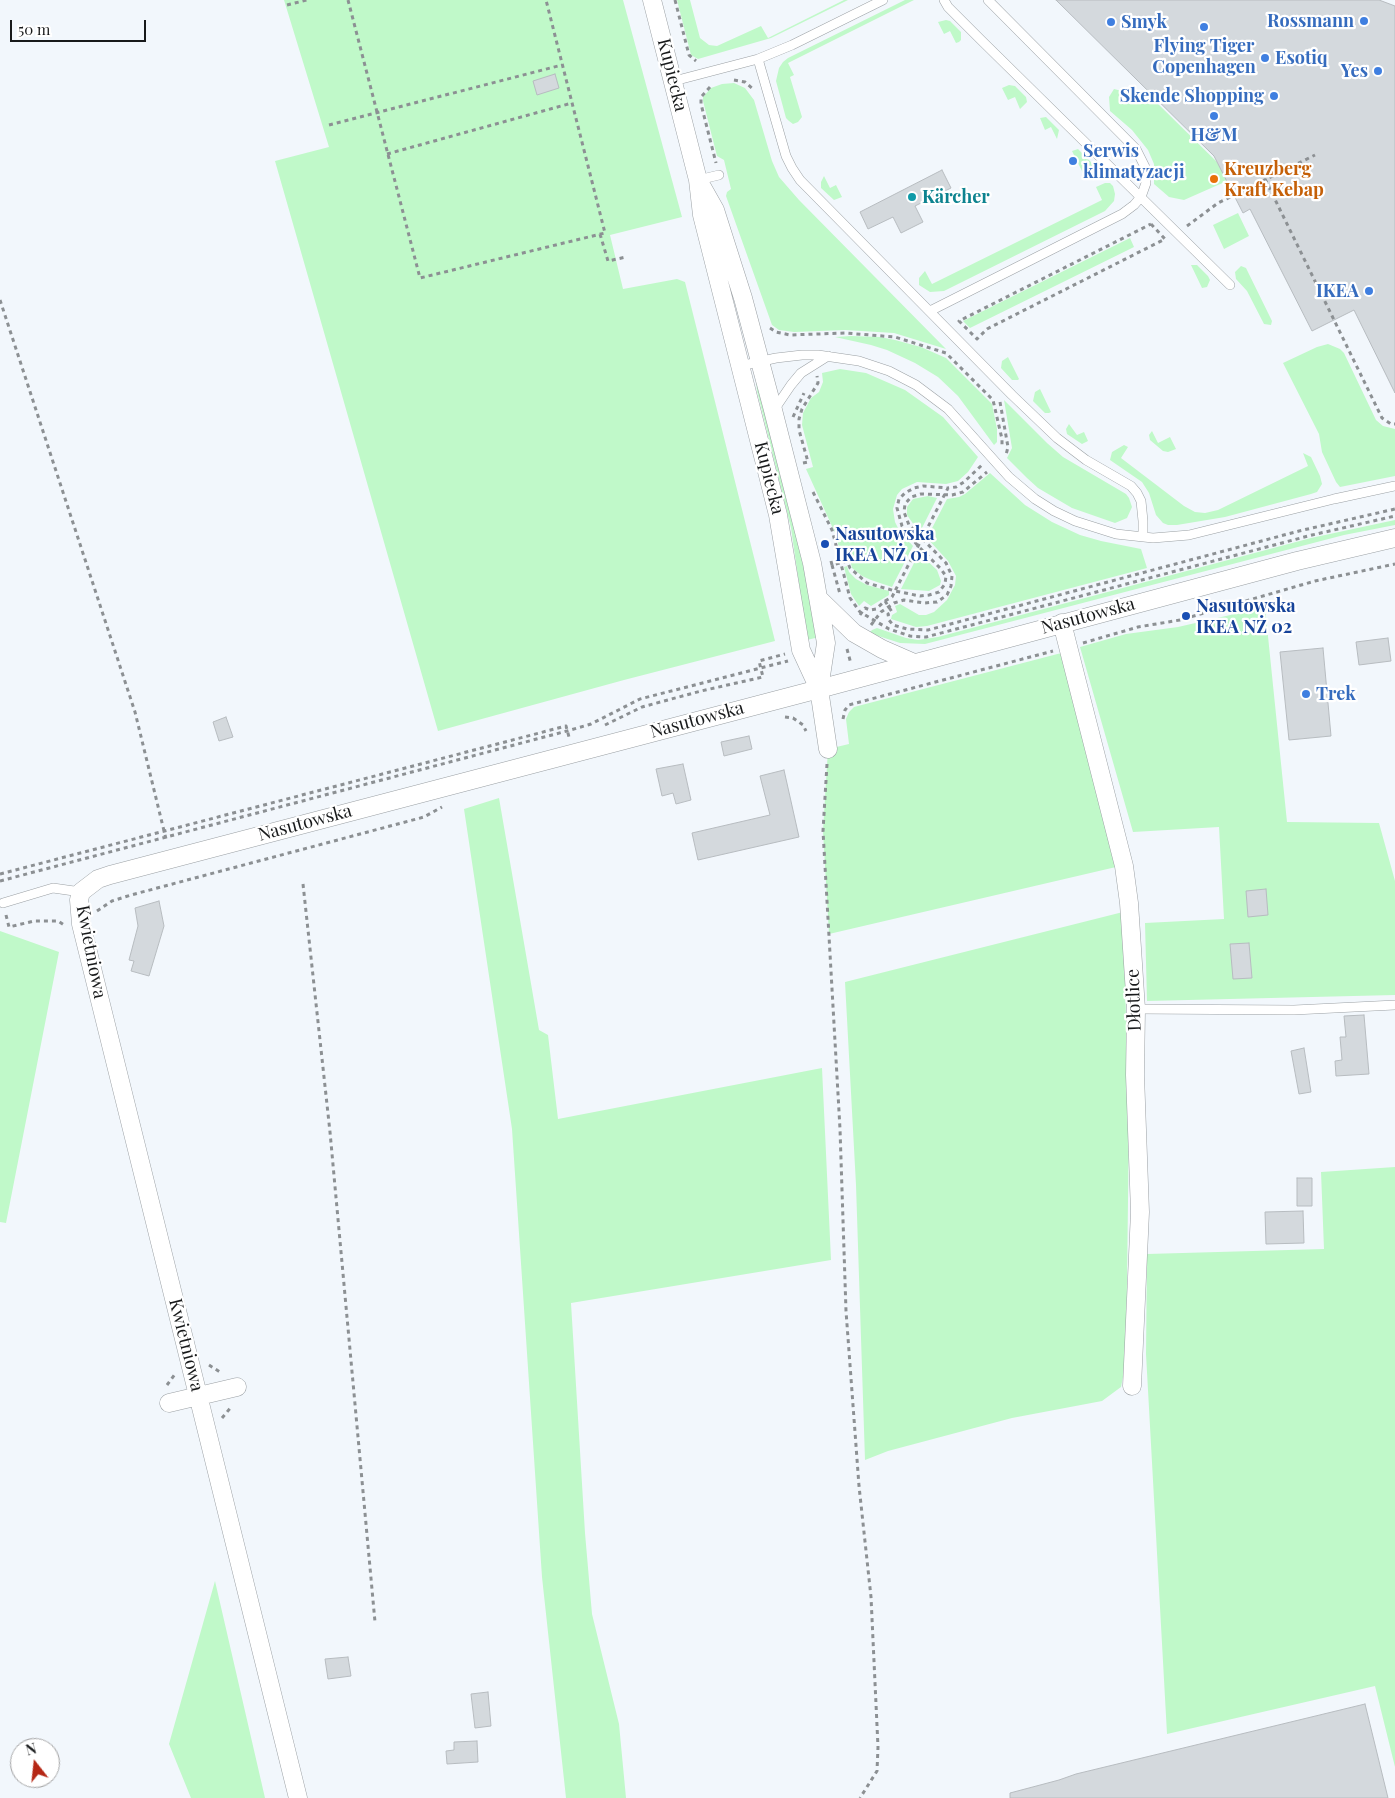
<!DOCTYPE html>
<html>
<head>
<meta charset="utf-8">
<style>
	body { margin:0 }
	#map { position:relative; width:1395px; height:1798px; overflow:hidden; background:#f2f7fc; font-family:"Playfair Display",serif }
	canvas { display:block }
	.north { position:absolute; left:10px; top:1738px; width:50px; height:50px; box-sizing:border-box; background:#fff; border:1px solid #a3a3a4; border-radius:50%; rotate:344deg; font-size:14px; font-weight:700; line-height:20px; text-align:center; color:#181a1b }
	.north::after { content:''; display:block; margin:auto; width:18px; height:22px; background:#b52715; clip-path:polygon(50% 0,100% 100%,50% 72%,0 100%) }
	.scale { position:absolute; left:10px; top:20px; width:136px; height:22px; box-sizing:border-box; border:2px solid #181a1b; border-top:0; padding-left:6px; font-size:15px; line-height:18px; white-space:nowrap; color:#181a1b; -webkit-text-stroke:4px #fff; paint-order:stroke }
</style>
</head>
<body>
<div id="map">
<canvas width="1395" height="1798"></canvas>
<div class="north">N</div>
<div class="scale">50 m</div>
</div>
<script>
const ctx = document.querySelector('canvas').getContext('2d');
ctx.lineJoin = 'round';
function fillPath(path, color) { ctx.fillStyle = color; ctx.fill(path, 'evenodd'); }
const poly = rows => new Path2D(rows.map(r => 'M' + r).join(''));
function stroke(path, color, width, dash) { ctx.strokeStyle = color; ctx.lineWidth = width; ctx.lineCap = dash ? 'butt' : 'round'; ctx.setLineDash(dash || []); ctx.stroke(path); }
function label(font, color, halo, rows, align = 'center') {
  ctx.font = font + ' "Playfair Display",serif'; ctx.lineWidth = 4.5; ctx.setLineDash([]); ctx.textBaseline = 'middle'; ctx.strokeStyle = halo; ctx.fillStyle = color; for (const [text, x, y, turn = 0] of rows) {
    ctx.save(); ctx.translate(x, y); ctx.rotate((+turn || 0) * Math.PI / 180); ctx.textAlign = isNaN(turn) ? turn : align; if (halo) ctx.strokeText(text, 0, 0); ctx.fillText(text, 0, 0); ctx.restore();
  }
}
fillPath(poly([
	[284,0,623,0,682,217,610,235,623,289,677,279,685,282,775,641,624,680,438,731,275,161,329,147],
	[677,0,690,0,700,38,709,45,717,46,761,26,768,38,844,0,848,0,771,38,698,59,691,55],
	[905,0,914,0,788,63,794,75,790,77,802,117,798,122,793,124,789,121,786,118,776,81,779,68,783,62,788,58],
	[946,20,950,21,961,32,961,40,959,42,956,43,950,31,944,34,938,22],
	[734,83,745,88,754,100,772,161,779,177,799,200,946,349,894,333,845,330,794,332,779,330,772,325,726,196,727,192,731,189,724,160,717,156,703,101,703,97,711,88,722,84],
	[1009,85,1015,86,1026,97,1027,102,1020,109,1015,97,1008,100,1002,88],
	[1114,89,1126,92,1131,100,1139,93,1147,101,1152,98,1217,162,1227,181,1184,200,1169,197,1154,184,1154,164,1148,150,1132,130,1110,111,1109,97],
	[1046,117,1059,130,1057,139,1051,127,1045,130,1040,118],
	[1078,149,1092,163,1092,168,1085,174,1083,173,1072,151],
	[824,176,830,188,836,185,842,197,834,200,821,188,821,182],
	[1105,183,1110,183,1113,186,1115,194,1114,201,1105,211,944,291,930,292,919,285,919,278,925,271,932,284,1102,200,1096,187],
	[1238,213,1249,236,1224,249,1213,225],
	[1130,238,1134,247,970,328,963,321],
	[1191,265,1197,265,1208,276,1210,280,1207,287,1202,288],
	[1241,266,1246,268,1272,321,1271,325,1264,324,1247,291,1236,279,1235,272],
	[851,336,880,337,895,340,921,347,946,358,992,404,997,429,997,442,994,445,958,396,938,377,915,363,887,350,871,345,835,337],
	[1328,344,1340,349,1344,353,1376,420,1383,426,1395,429,1395,476,1340,487,1336,482,1322,452,1319,434,1283,363,1317,347],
	[1008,357,1019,379,1018,380,1012,380,1001,368,1002,361],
	[840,369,866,373,905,390,943,417,978,457,968,472,958,481,946,484,917,482,902,489,897,495,893,509,895,522,899,530,913,546,892,587,871,580,862,576,852,568,849,555,841,557,836,535,806,469,813,467,802,425,803,413,811,398,819,392,823,382,822,373],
	[756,379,803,554,819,637,807,640,791,528,757,391],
	[1040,389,1051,412,1049,413,1045,413,1033,401,1035,392],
	[1004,400,1047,443,1063,457,1126,494,1129,498,1132,507,1127,518,1115,523,1072,508,1038,488,1027,478,1007,458,1012,448],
	[1069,424,1077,435,1084,432,1088,441,1082,444,1067,434,1066,429],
	[1152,431,1158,443,1170,437,1176,449,1168,452,1163,451,1150,440,1149,435],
	[1124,445,1128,447,1121,458,1184,506,1195,512,1205,513,1218,510,1308,466,1303,453,1311,457,1320,476,1322,484,1317,492,1311,494,1225,517,1177,525,1168,525,1163,523,1156,515,1149,493,1142,482,1110,460,1112,452],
	[990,473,1025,505,1052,522,1080,535,1101,541,1141,549,1147,568,927,626,916,627,891,619,892,615,897,612,895,606,900,604,919,615,926,615,934,612,947,600,955,585,956,576,948,561,927,538,947,499,959,497,965,494],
	[928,496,937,498,920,532,914,525,907,515,907,507,913,499],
	[1395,520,1395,525,1344,535,925,644,900,643,869,633,872,630,877,628,906,638,918,640,938,637,1311,538],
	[919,553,937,570,941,581,940,585,929,591,901,589],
	[847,566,849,572,856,579,867,585,889,591,889,595,871,606,864,601,859,606,851,594,844,567],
	[1265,607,1287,822,1379,823,1395,881,1395,995,1147,1001,1145,923,1224,919,1219,827,1133,832,1080,647,1126,634,1178,627],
	[1069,651,1116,867,829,934,823,831,828,749,849,744,846,719,849,712,854,707],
	[499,798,539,1030,548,1035,558,1119,822,1068,831,1260,571,1303,585,1533,592,1614,619,1724,626,1798,566,1798,542,1577,512,1129,464,809],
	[1123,912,1129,1120,1126,1362,1121,1387,1102,1401,1012,1418,888,1451,865,1460,856,1185,845,982],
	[0,931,59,952,6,1223,0,1222],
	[1395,1167,1395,1767,1375,1686,1167,1734,1146,1354,1147,1254,1324,1249,1321,1172],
	[215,1581,265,1798,191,1798,169,1744]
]), '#c0f9c9');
const building = poly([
	[1056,0,1379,0,1395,6,1395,393,1354,310,1312,331,1250,209,1243,213,1214,156,1056,0],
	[555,74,559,88,537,95,533,81,555,74],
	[942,170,951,188,915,206,923,222,901,233,893,217,868,229,860,212,942,170],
	[1388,638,1391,661,1359,665,1356,642,1388,638],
	[1323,648,1331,736,1289,740,1280,652,1323,648],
	[226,717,233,737,219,741,213,722,226,717],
	[749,736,752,749,724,756,721,742,749,736],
	[683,764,691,800,676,804,673,793,662,796,656,769,683,764],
	[784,770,799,837,698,860,692,833,770,815,760,776,784,770],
	[1266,889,1268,915,1248,917,1246,891,1266,889],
	[159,901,164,926,149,976,131,971,134,961,129,960,138,926,135,908,159,901],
	[1249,943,1252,978,1233,979,1230,944,1249,943],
	[1364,1015,1369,1074,1336,1076,1335,1061,1342,1060,1340,1037,1346,1037,1344,1016,1364,1015],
	[1304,1048,1311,1092,1299,1094,1291,1051,1304,1048],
	[1297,1178,1312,1178,1312,1206,1297,1206,1297,1178],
	[1303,1211,1304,1243,1266,1244,1265,1212,1303,1211],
	[348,1657,351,1676,328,1679,325,1659,348,1657],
	[488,1692,491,1726,475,1728,471,1694,488,1692],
	[1365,1704,1388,1798,1010,1798,1010,1793,1059,1780,1076,1774,1365,1704],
	[477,1741,478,1762,447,1764,446,1751,454,1750,454,1742,477,1741]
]);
fillPath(building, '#d4d9dd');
stroke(building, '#b7bcc0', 1);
const lane = poly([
	[944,0,948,7,981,40,1230,285],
	[758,59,786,156,792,168,800,180,1012,395,1057,438,1086,460,1131,486,1137,493,1141,501,1143,521,1143,537],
	[674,81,758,59,792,45,883,0],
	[698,180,719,175],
	[930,311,1122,214,1134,205,1141,197,1146,183,1145,167,1136,149,988,0],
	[740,366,776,358,802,355,818,355,859,361,889,371,916,385,948,409,1009,477,1035,499,1054,511,1075,521,1116,534,1153,538,1189,535,1334,499,1395,486],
	[774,410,791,385,801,373,828,356],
	[3,903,53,888,81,892],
	[1136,1009,1294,1010,1395,1005]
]);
const street = poly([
	[652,0,698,180,702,215,778,515,801,650,819,689,828,749],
	[702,187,715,210,743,298,773,410,812,563,826,643,819,689],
	[820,600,854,633,882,649,914,663],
	[1062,623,1124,866,1129,903,1136,1009,1135,1075,1140,1212,1132,1386],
	[169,1403,237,1387],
	[298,1798,81,924,79,900,81,892,98,879,110,875,819,689,1297,561,1395,538]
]);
stroke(lane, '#9ba0a4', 10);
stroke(street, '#9ba0a4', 19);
stroke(poly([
	[348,0,420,278,605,233,546,0],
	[675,0,689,55,696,61],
	[287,5,307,0],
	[734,80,745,82,753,89],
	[710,87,701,97,701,104,716,163],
	[329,125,562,65],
	[387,154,572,103],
	[1265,179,1382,418,1391,424,1395,424],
	[1151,224,1165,239,987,329,977,339,959,321,1151,224],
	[1187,226,1218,203,1315,155],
	[600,234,608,261,626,257],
	[0,300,135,712,166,839],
	[770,328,776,332,790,335,845,333,895,337,946,353,993,400,1002,439,1002,448],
	[1000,402,1008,447,1006,455],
	[793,417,804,393],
	[803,463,808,462,799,430,799,419,802,409,818,383,817,376],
	[813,492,832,530,850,598,860,612,889,629,910,636,926,637,1312,535,1395,516],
	[831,561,832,565,847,561,850,568,867,583,895,591,948,488,956,487,964,482,983,464],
	[832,565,840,594],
	[885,601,892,597,895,591,920,596,929,595,939,592,945,584,946,576,940,568,918,546,902,526,897,508,899,499,905,493,914,488,923,486,948,488],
	[860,615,865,608,870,610,876,609,885,601,892,612,888,614,889,620,893,625,907,629,928,630,1299,531,1395,509],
	[871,625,881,612,894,603,904,600,924,603,937,602,947,595,951,586,952,576,946,563,909,525,904,512,905,504,911,497,921,494,952,495,963,492,987,472],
	[1083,643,1138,627,1180,620,1315,581,1395,564],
	[847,649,851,664],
	[785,717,793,718,803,725,806,731],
	[843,719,845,710,849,705,856,703,1053,651],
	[605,725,642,707,701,691,763,677,759,661,785,654],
	[827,764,823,831,840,1129,846,1311,859,1486,871,1597,878,1747,877,1771,860,1798],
	[0,874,566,726,569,737,570,736],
	[0,881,567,731,591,724,640,699,788,661],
	[303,884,330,1132,375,1622],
	[97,911,112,901,131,895,424,817,442,807],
	[6,915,9,927,34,921,58,921,64,925],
	[209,1365,220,1372],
	[167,1385,175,1374],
	[222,1418,232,1406]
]), '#8c9093', 3, [4, 4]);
stroke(lane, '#fff', 9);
stroke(street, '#fff', 18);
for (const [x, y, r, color] of [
	[1364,21,5,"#3f7fe0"],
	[1111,22,5,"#3f7fe0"],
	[1204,27,5,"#3f7fe0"],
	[1265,58,5,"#3f7fe0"],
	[1378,71,5,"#3f7fe0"],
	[1274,96,5,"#3f7fe0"],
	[1214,116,5,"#3f7fe0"],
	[1073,161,5,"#3f7fe0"],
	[1214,179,5,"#e8710a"],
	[912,197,5,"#0f9aa8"],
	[1369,291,5,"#3f7fe0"],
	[825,544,5,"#1a4fb4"],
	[1186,616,5,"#1a4fb4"],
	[1306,694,5,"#3f7fe0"]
]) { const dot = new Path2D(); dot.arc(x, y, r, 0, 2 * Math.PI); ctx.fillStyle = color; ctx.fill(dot); stroke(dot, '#fff', 2); }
label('bold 18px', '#366cbe', '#fff', [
	["Rossmann",1354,21],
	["Smyk",1121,22,"left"],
	["Flying Tiger",1204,46,"center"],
	["Copenhagen",1204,67,"center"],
	["Esotiq",1275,58,"left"],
	["Yes",1368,71],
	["Skende Shopping",1264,96],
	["H&M",1214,135,"center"],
	["Serwis",1083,151,"left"],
	["klimatyzacji",1083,172,"left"],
	["IKEA",1359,291],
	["Trek",1316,694,"left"]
], 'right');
label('18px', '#181a1b', '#fff', [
	["Kupiecka",672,75,76],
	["Kupiecka",769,478,76],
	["Nasutowska",1088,616,-15],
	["Nasutowska",697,720,-15],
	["Nasutowska",305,823,-15],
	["Kwietniowa",91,952,79],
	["Dłotlice",1134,1000,-92],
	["Kwietniowa",186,1345,76]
]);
label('bold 18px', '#c56008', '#fff', [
	["Kreuzberg",1224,169],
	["Kraft Kebap",1224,190]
], 'left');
label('bold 18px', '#0d838f', '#fff', [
	["Kärcher",922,197]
], 'left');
label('bold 18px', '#164399', '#fff', [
	["Nasutowska",835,534],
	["IKEA NŻ 01",835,555],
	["Nasutowska",1196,606],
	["IKEA NŻ 02",1196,627]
], 'left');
</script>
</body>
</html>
